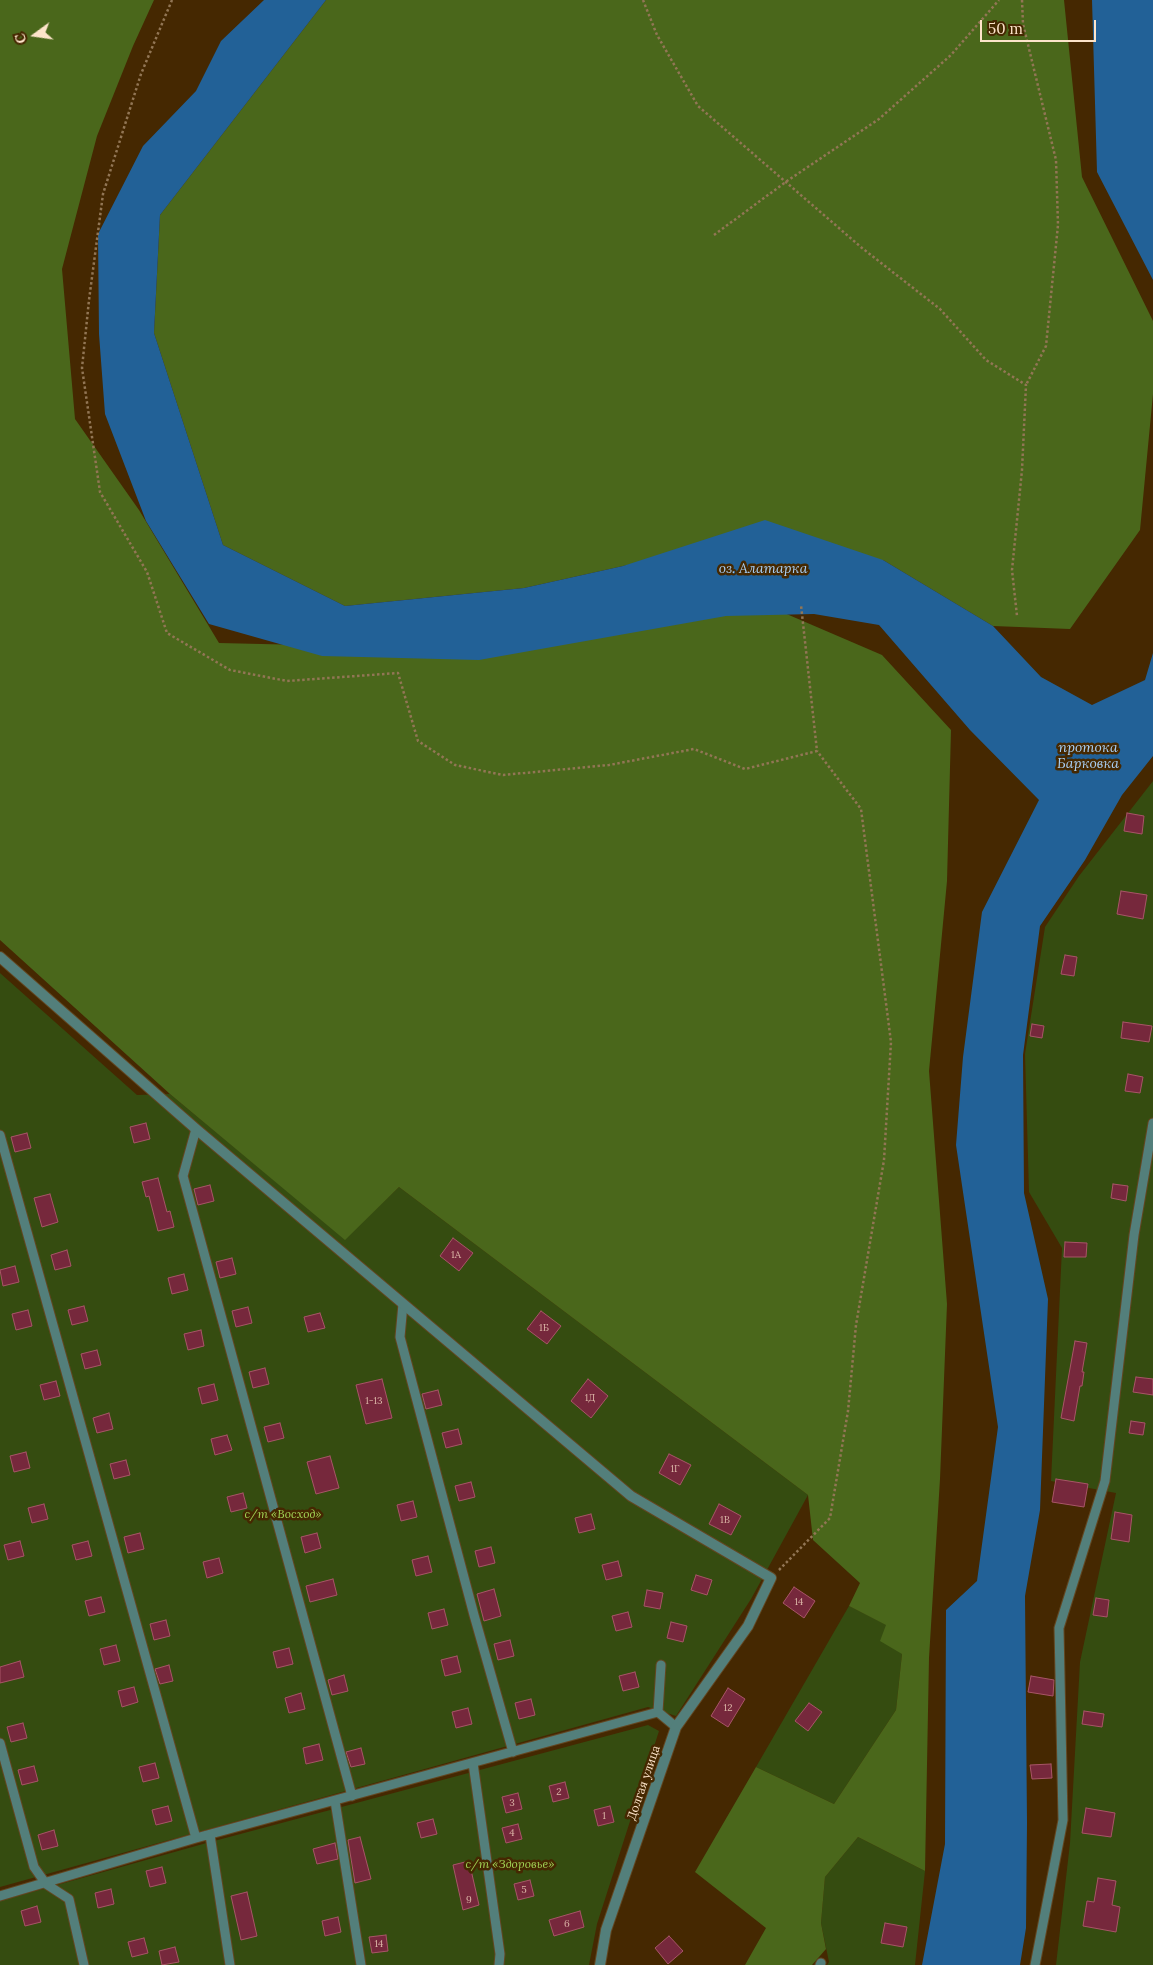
<!DOCTYPE html>
<html>
<head>
<meta charset="utf-8">
<style>
	body { margin:0 }
	#map { position:relative; width:1153px; height:1965px; overflow:hidden; background:#452801; font-family:Lora,serif }
	canvas { display:block }
	.north { position:absolute; left:10px; top:10px; width:50px; height:50px; -webkit-text-stroke:4px #452801; paint-order:stroke; rotate:256deg; font-size:14px; font-weight:700; line-height:20px; text-align:center; color:#fde4ca }
	.north::after { content:''; display:block; margin:auto; width:18px; height:22px; background:#fde4ca; clip-path:polygon(50% 0,100% 100%,50% 72%,0 100%) }
	.scale { position:absolute; left:980px; top:20px; width:116px; height:22px; box-sizing:border-box; border:2px solid #fde4ca; border-top:0; padding-left:6px; font-size:15px; line-height:18px; white-space:nowrap; color:#fde4ca; -webkit-text-stroke:4px #452801; paint-order:stroke }
</style>
</head>
<body>
<div id="map">
<canvas width="1153" height="1965"></canvas>
<div class="north">С</div>
<div class="scale">50 m</div>
</div>
<script>
const ctx = document.querySelector('canvas').getContext('2d');
ctx.lineJoin = 'round';
function fillPath(path, color) { ctx.fillStyle = color; ctx.fill(path, 'evenodd'); }
const poly = rows => new Path2D(rows.map(r => 'M' + r).join(''));
function stroke(path, color, width, dash) { ctx.strokeStyle = color; ctx.lineWidth = width; ctx.lineCap = dash ? 'butt' : 'round'; ctx.setLineDash(dash || []); ctx.stroke(path); }
function label(font, color, halo, rows, align = 'center') {
  ctx.font = font + ' Lora,serif'; ctx.lineWidth = 5; ctx.setLineDash([]); ctx.textBaseline = 'middle'; ctx.strokeStyle = halo; ctx.fillStyle = color; for (const [text, x, y, turn = 0] of rows) {
    ctx.save(); ctx.translate(x, y); ctx.rotate((+turn || 0) * Math.PI / 180); ctx.textAlign = isNaN(turn) ? turn : align; if (halo) ctx.strokeText(text, 0, 0); ctx.fillText(text, 0, 0); ctx.restore();
  }
}
fillPath(poly([
	[1153,781,1153,1965,1056,1965,1070,1843,1080,1662,1116,1493,1051,1481,1062,1248,1029,1192,1025,1054,1045,927,1079,876],
	[0,973,137,1095,170,1094,345,1239,399,1187,808,1495,751,1599,676,1716,648,1707,0,1887],
	[849,1606,887,1625,902,1654,896,1710,834,1804,756,1767],
	[648,1725,659,1731,597,1924,589,1965,0,1965,0,1901,203,1844],
	[858,1837,925,1871,915,1965,827,1965,829,1962,821,1923,825,1877]
]), '#354c10');
fillPath(poly([
	[0,0,154,0,133,46,97,136,62,269,75,419,139,510,219,643,389,647,761,603,882,655,951,730,947,881,929,1071,947,1304,940,1479,929,1658,925,1871,858,1837,825,1877,821,1923,826,1949,812,1965,745,1965,766,1928,695,1872,756,1767,834,1804,896,1710,902,1654,880,1641,886,1625,849,1606,860,1583,813,1540,808,1495,399,1187,345,1240,170,1094,0,940],
	[326,0,1064,0,1082,177,1153,321,1153,394,1140,530,1070,629,993,626,883,560,632,564,524,588,345,606,223,545,154,333,160,215]
]), '#4a671b');
fillPath(poly([
	[264,0,326,0,160,215,154,333,223,545,345,606,524,588,623,566,765,520,883,560,993,626,1041,677,1092,705,1145,680,1153,653,1153,756,1122,795,1085,860,1040,926,1023,1055,1024,1193,1048,1299,1040,1510,1025,1596,1027,1823,1026,1928,1020,1965,922,1965,945,1844,946,1610,977,1581,998,1427,956,1145,963,1057,982,912,1039,800,970,730,879,625,814,614,726,616,479,660,322,656,209,624,146,521,105,414,99,334,98,234,143,146,196,91,221,41],
	[1092,0,1153,0,1153,280,1097,172]
]), '#226197');
const building = poly([
	[1127,813,1144,816,1142,834,1124,831,1127,813],
	[1121,891,1147,895,1143,919,1117,914,1121,891],
	[1065,955,1077,957,1074,976,1061,974,1065,955],
	[1123,1022,1152,1026,1149,1042,1121,1038,1123,1022],
	[1032,1024,1044,1026,1042,1038,1030,1036,1032,1024],
	[1128,1074,1143,1077,1140,1093,1125,1091,1128,1074],
	[146,1123,150,1139,134,1143,130,1127,146,1123],
	[27,1133,31,1148,15,1152,11,1137,27,1133],
	[158,1178,167,1212,170,1211,174,1227,158,1231,149,1196,146,1197,142,1182,158,1178],
	[1113,1184,1128,1186,1126,1201,1111,1198,1113,1184],
	[210,1185,214,1201,198,1205,194,1189,210,1185],
	[50,1194,58,1222,42,1227,34,1198,50,1194],
	[453,1238,473,1253,459,1271,440,1256,453,1238],
	[1065,1242,1087,1243,1086,1257,1064,1257,1065,1242],
	[67,1250,71,1266,55,1270,51,1255,67,1250],
	[232,1258,236,1274,220,1278,216,1262,232,1258],
	[15,1266,19,1282,3,1286,0,1270,15,1266],
	[184,1274,188,1290,172,1294,168,1278,184,1274],
	[84,1306,88,1321,72,1325,68,1310,84,1306],
	[248,1307,252,1323,236,1327,232,1311,248,1307],
	[28,1310,32,1326,16,1330,12,1314,28,1310],
	[541,1311,561,1326,547,1344,527,1329,541,1311],
	[320,1313,325,1328,308,1332,304,1317,320,1313],
	[201,1330,204,1346,188,1350,184,1334,201,1330],
	[1075,1341,1087,1343,1082,1372,1084,1372,1082,1386,1080,1386,1074,1421,1061,1418,1075,1341],
	[97,1350,101,1365,85,1369,81,1354,97,1350],
	[265,1368,269,1384,253,1388,249,1372,265,1368],
	[1136,1377,1153,1379,1153,1395,1133,1392,1136,1377],
	[382,1379,392,1418,366,1424,356,1385,382,1379],
	[588,1379,608,1396,591,1418,571,1401,588,1379],
	[56,1381,60,1396,44,1400,40,1385,56,1381],
	[214,1384,218,1400,202,1404,198,1388,214,1384],
	[438,1390,442,1405,426,1409,422,1394,438,1390],
	[109,1413,113,1429,97,1433,93,1418,109,1413],
	[1131,1421,1145,1423,1143,1435,1129,1433,1131,1421],
	[280,1423,284,1438,268,1442,264,1427,280,1423],
	[458,1429,462,1444,446,1448,442,1433,458,1429],
	[227,1435,232,1450,215,1455,211,1439,227,1435],
	[26,1452,30,1468,14,1472,10,1456,26,1452],
	[669,1454,691,1465,680,1485,659,1473,669,1454],
	[330,1456,339,1488,316,1494,307,1462,330,1456],
	[126,1460,130,1475,114,1479,110,1464,126,1460],
	[1056,1479,1088,1484,1084,1507,1052,1502,1056,1479],
	[471,1482,475,1497,459,1501,455,1486,471,1482],
	[243,1493,247,1508,231,1512,227,1497,243,1493],
	[413,1501,417,1517,401,1521,397,1505,413,1501],
	[44,1504,48,1519,32,1523,28,1508,44,1504],
	[719,1504,741,1516,731,1535,709,1524,719,1504],
	[1115,1512,1132,1515,1129,1542,1111,1539,1115,1512],
	[591,1514,595,1529,579,1533,575,1518,591,1514],
	[140,1533,144,1549,128,1553,124,1537,140,1533],
	[317,1533,321,1548,305,1553,301,1537,317,1533],
	[20,1541,24,1556,8,1560,4,1545,20,1541],
	[88,1541,92,1556,76,1560,72,1545,88,1541],
	[491,1547,495,1563,479,1567,475,1551,491,1547],
	[428,1556,432,1572,416,1576,412,1560,428,1556],
	[219,1558,223,1573,207,1578,203,1562,219,1558],
	[618,1561,622,1576,606,1580,602,1565,618,1561],
	[696,1575,712,1580,707,1595,691,1590,696,1575],
	[333,1579,337,1595,310,1602,306,1586,333,1579],
	[794,1587,815,1601,804,1618,783,1603,794,1587],
	[494,1589,501,1616,484,1621,477,1594,494,1589],
	[647,1590,663,1593,660,1609,644,1606,647,1590],
	[101,1597,105,1612,89,1616,85,1601,101,1597],
	[1096,1598,1109,1600,1107,1617,1093,1615,1096,1598],
	[444,1609,448,1625,432,1629,428,1613,444,1609],
	[628,1612,632,1627,616,1631,612,1616,628,1612],
	[166,1620,170,1636,154,1640,150,1624,166,1620],
	[671,1622,687,1626,683,1642,667,1638,671,1622],
	[510,1640,514,1656,498,1660,494,1644,510,1640],
	[116,1645,120,1661,104,1665,100,1649,116,1645],
	[289,1648,293,1664,277,1668,273,1652,289,1648],
	[457,1656,461,1672,445,1676,441,1660,457,1656],
	[20,1661,24,1677,0,1683,0,1667,20,1661],
	[169,1665,173,1681,160,1684,155,1669,169,1665],
	[635,1672,639,1687,623,1691,619,1676,635,1672],
	[344,1675,348,1691,332,1695,328,1680,344,1675],
	[1031,1676,1054,1680,1053,1696,1028,1692,1031,1676],
	[134,1687,138,1702,122,1707,118,1691,134,1687],
	[728,1688,745,1699,728,1727,711,1716,728,1688],
	[301,1693,305,1709,289,1713,285,1698,301,1693],
	[531,1699,535,1715,519,1719,515,1703,531,1699],
	[809,1703,822,1712,808,1731,795,1721,809,1703],
	[468,1708,472,1724,456,1728,452,1712,468,1708],
	[1084,1711,1104,1714,1102,1727,1082,1724,1084,1711],
	[23,1723,27,1738,11,1742,7,1727,23,1723],
	[319,1744,323,1760,306,1764,303,1748,319,1744],
	[361,1748,365,1764,351,1767,346,1752,361,1748],
	[155,1763,159,1778,143,1782,139,1767,155,1763],
	[1051,1764,1052,1778,1032,1779,1030,1765,1051,1764],
	[34,1766,38,1781,22,1785,18,1770,34,1766],
	[565,1782,569,1798,553,1802,549,1786,565,1782],
	[518,1793,522,1809,506,1813,502,1797,518,1793],
	[168,1806,172,1821,156,1825,152,1810,168,1806],
	[610,1806,614,1822,598,1826,594,1810,610,1806],
	[1086,1808,1115,1813,1111,1837,1082,1833,1086,1808],
	[433,1819,437,1834,421,1838,417,1823,433,1819],
	[518,1824,522,1839,506,1843,502,1828,518,1824],
	[54,1830,58,1846,42,1850,38,1835,54,1830],
	[360,1837,371,1879,355,1883,348,1840,360,1837],
	[335,1843,338,1859,317,1864,313,1849,335,1843],
	[469,1861,479,1905,463,1910,453,1865,469,1861],
	[162,1867,166,1883,150,1887,146,1871,162,1867],
	[1098,1878,1116,1881,1112,1905,1120,1907,1116,1932,1083,1926,1087,1901,1094,1902,1098,1878],
	[530,1880,534,1896,518,1900,514,1884,530,1880],
	[111,1889,114,1904,98,1908,95,1893,111,1889],
	[247,1892,257,1936,241,1940,231,1896,247,1892],
	[37,1906,41,1922,25,1926,21,1911,37,1906],
	[580,1911,584,1927,554,1936,549,1920,580,1911],
	[338,1917,341,1932,325,1936,322,1921,338,1917],
	[885,1923,907,1927,903,1947,881,1943,885,1923],
	[386,1935,388,1951,372,1953,369,1937,386,1935],
	[669,1936,683,1951,668,1964,655,1948,669,1936],
	[144,1938,148,1953,132,1957,128,1942,144,1938],
	[175,1947,179,1962,162,1965,159,1951,175,1947]
]);
fillPath(building, '#76283c');
stroke(building, '#a85567', 1);
const lane = poly([
	[196,1129,183,1176,352,1796],
	[0,1135,196,1838],
	[403,1304,400,1337,474,1615,513,1752],
	[658,1712,661,1665],
	[0,1743,34,1867,46,1884,69,1899,84,1965],
	[473,1763,500,1954,499,1965],
	[335,1801,361,1965],
	[210,1835,230,1965],
	[0,1896,196,1838,658,1712,676,1727],
	[820,1965,821,1963],
	[1035,1965,1063,1820,1059,1628,1105,1481,1134,1235,1153,1123]
]);
const street = poly([
	[0,957,196,1129,631,1496,771,1578,748,1626,676,1727,606,1930,600,1965]
]);
stroke(lane, '#624621', 11);
stroke(street, '#624621', 12);
stroke(poly([
	[172,0,141,74,103,194,89,300,82,368,100,492,147,572,167,633,230,670,287,681,398,673,418,741,455,765,503,775,609,765,694,749,745,769,817,751,801,605],
	[643,0,657,35,698,106,862,248,940,309,986,360,1026,385,1022,470,1012,570,1017,616],
	[1022,0,1023,24,1056,160,1058,225,1046,346,1026,385],
	[714,235,787,181,879,119,951,55,999,0],
	[779,1570,830,1518,848,1411,856,1325,884,1160,891,1042,861,809,817,751]
]), '#927655', 2.5, [2.5, 2.5]);
stroke(lane, '#537f7b', 9);
stroke(street, '#537f7b', 10);
label('10px', '#dbb5a6', null, [
	["1А",456,1255],
	["1Б",544,1328],
	["1Д",590,1398],
	["1-13",374,1401],
	["1Г",675,1469],
	["1В",725,1520],
	["14",799,1602],
	["12",728,1708],
	["2",559,1792],
	["3",512,1803],
	["1",604,1816],
	["4",512,1833],
	["5",524,1890],
	["9",469,1900],
	["6",567,1924],
	["14",379,1944]
]);
label('italic 12px', '#9fd254', '#452801', [
	["с/т «Восход»",283,1515],
	["с/т «Здоровье»",510,1865]
]);
label('12px', '#fde4ca', '#452801', [
	["Долгая улица",644,1783,-71]
]);
label('italic 14px', '#a9cff4', '#452801', [
	["оз. Алатарка",763,569],
	["протока",1088,748],
	["Барковка",1088,764]
]);
</script>
</body>
</html>
